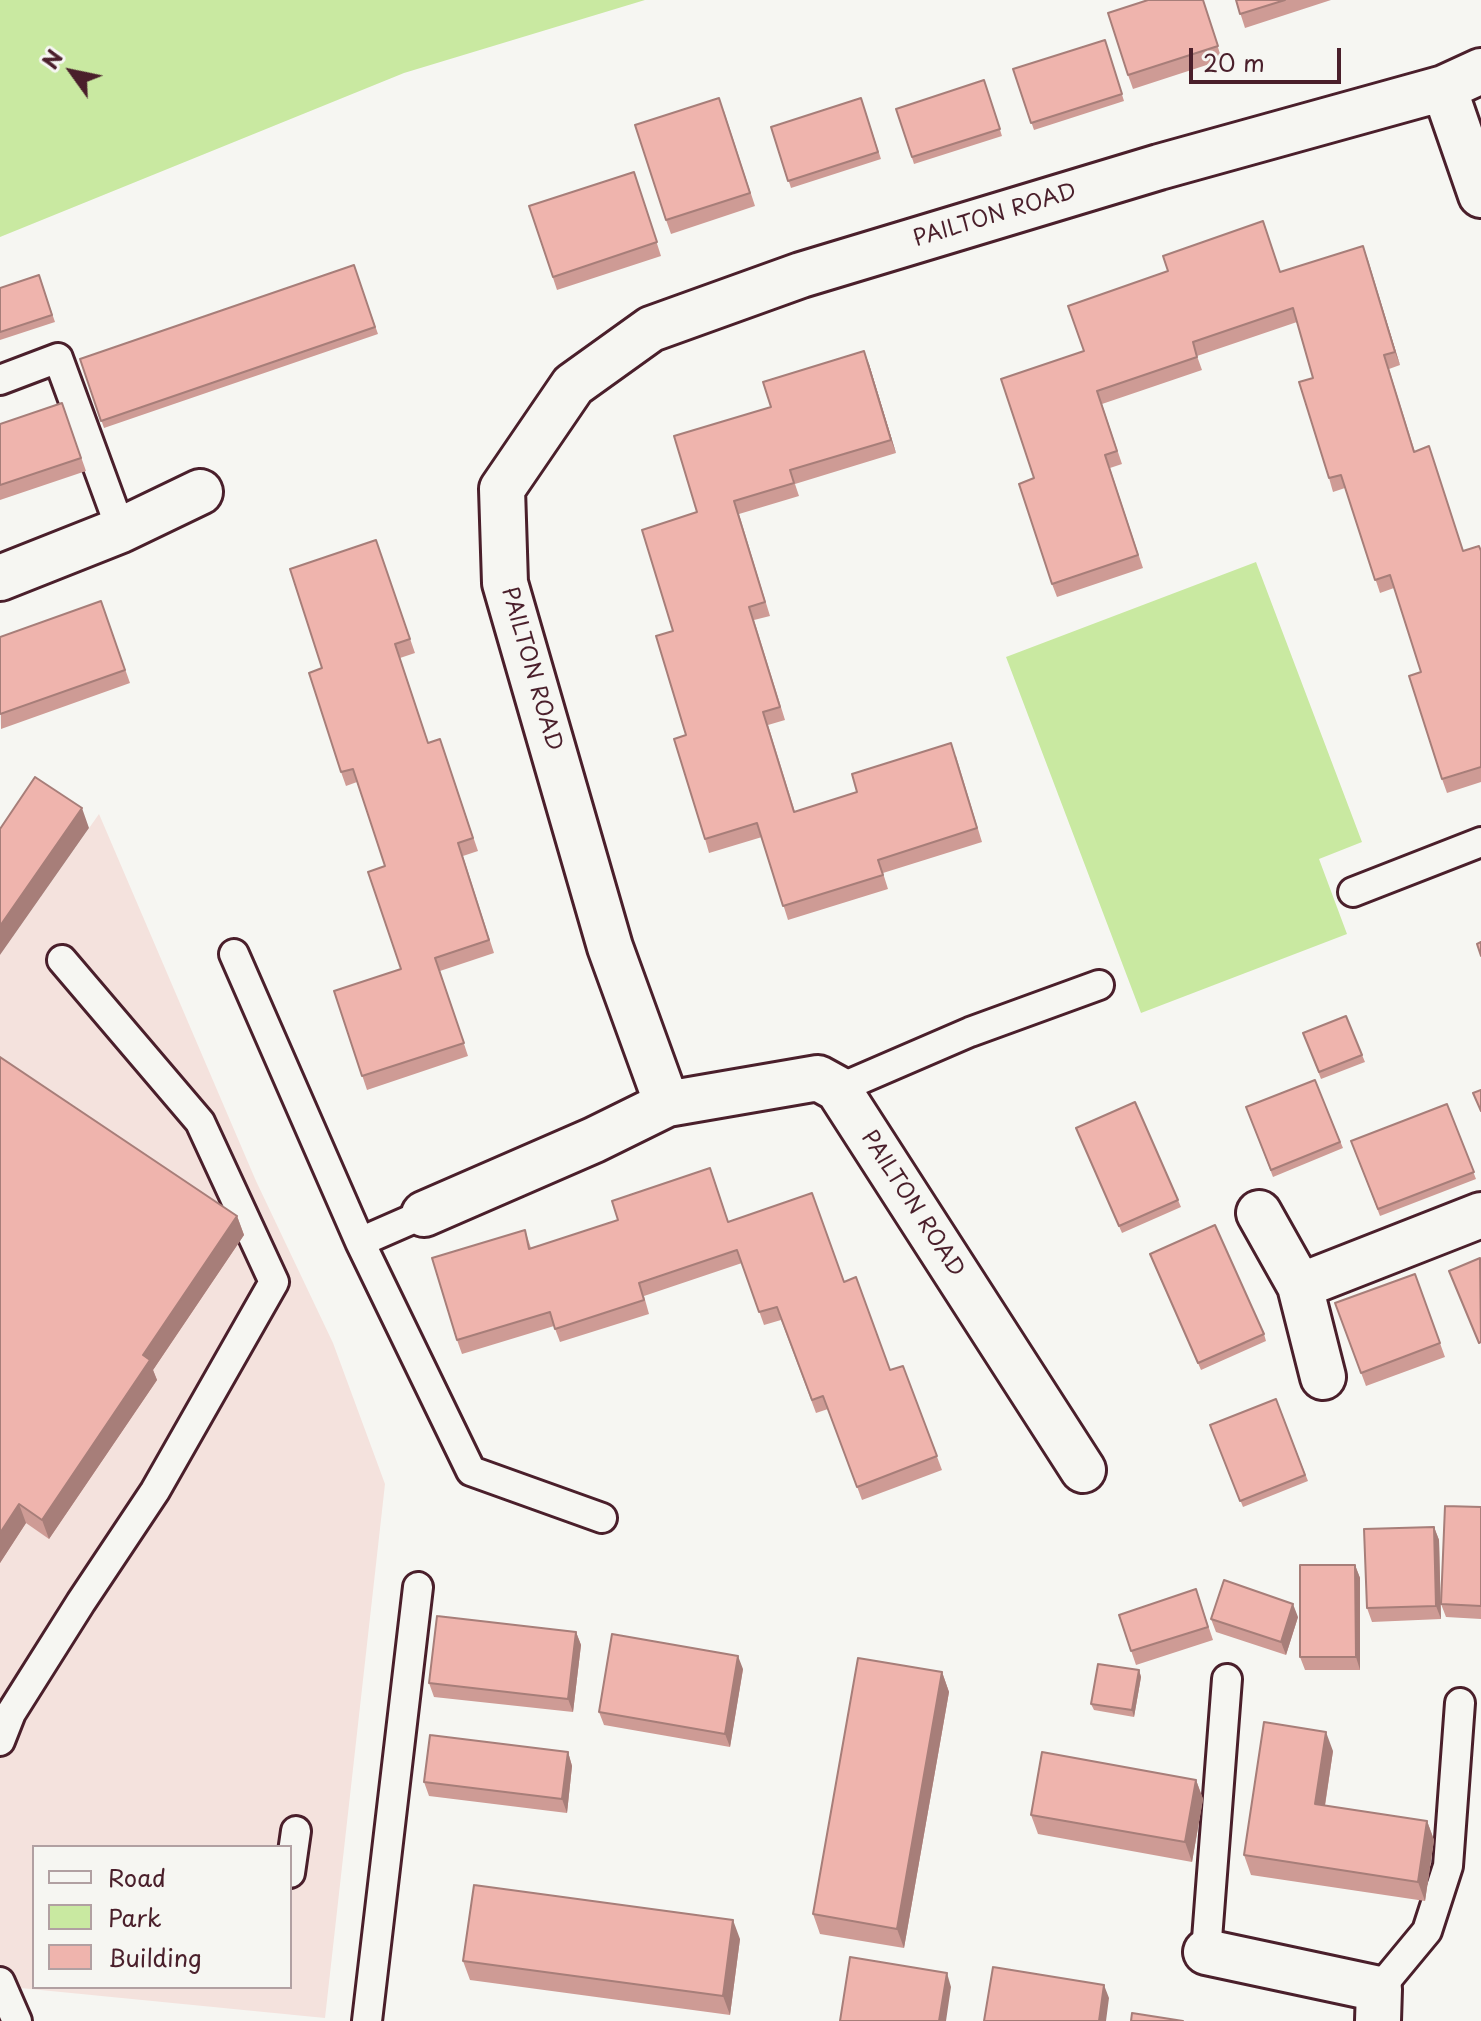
<!DOCTYPE html>
<html>
<head>
<meta charset="utf-8">
<style>
	body { margin:0 }
	#map { position:relative; width:1481px; height:2021px; overflow:hidden; background:#f6f6f2; font-family:"Playpen Sans",sans-serif }
	canvas { display:block }
	.legend { position:absolute; left:32px; top:1845px; width:260px; height:144px; box-sizing:border-box; background:#f6f6f2; border:2px solid #b1a0a2; margin:0; padding:10px 14px; list-style:none; font-size:24px; color:#4a1f2b }
	.legend li { display:flex; align-items:center; gap:16px; height:40px }
	.legend b { width:40px; border:2px solid #b1a0a2 }
	.north { position:absolute; left:32px; top:32px; width:80px; height:80px; -webkit-text-stroke:6px #f6f6f2; paint-order:stroke; rotate:303deg; font-size:22px; font-weight:700; line-height:32px; text-align:center; color:#4a1f2b }
	.north::after { content:''; display:block; margin:auto; width:28px; height:36px; background:#4a1f2b; clip-path:polygon(50% 0,100% 100%,50% 72%,0 100%) }
	.scale { position:absolute; left:1189px; top:48px; width:152px; height:36px; box-sizing:border-box; border:4px solid #4a1f2b; border-top:0; padding-left:10px; font-size:24px; line-height:28px; white-space:nowrap; color:#4a1f2b; -webkit-text-stroke:6px #f6f6f2; paint-order:stroke }
</style>
</head>
<body>
<div id="map">
<canvas width="1481" height="2021"></canvas>
<ul class="legend">
<li><b style="height:10px;background:#f6f6f2"></b>Road</li>
<li><b style="height:22px;background:#c9e9a1"></b>Park</li>
<li><b style="height:22px;background:#efb4ad"></b>Building</li>
</ul>
<div class="north">N</div>
<div class="scale">20 m</div>
</div>
<script>
const ctx = document.querySelector('canvas').getContext('2d');
ctx.lineJoin = 'round';
function fillPath(path, color) { ctx.fillStyle = color; ctx.fill(path, 'evenodd'); }
const poly = rows => new Path2D(rows.map(r => 'M' + r).join(''));
function stroke(path, color, width, dash) { ctx.strokeStyle = color; ctx.lineWidth = width; ctx.lineCap = dash ? 'butt' : 'round'; ctx.setLineDash(dash || []); ctx.stroke(path); }
function label(font, color, halo, rows, align = 'center') {
  ctx.font = font + ' "Playpen Sans",sans-serif'; ctx.lineWidth = 8; ctx.setLineDash([]); ctx.textBaseline = 'middle'; ctx.strokeStyle = halo; ctx.fillStyle = color; for (const [text, x, y, turn = 0] of rows) {
    ctx.save(); ctx.translate(x, y); ctx.rotate((+turn || 0) * Math.PI / 180); ctx.textAlign = isNaN(turn) ? turn : align; if (halo) ctx.strokeText(text, 0, 0); ctx.fillText(text, 0, 0); ctx.restore();
  }
}
fillPath(poly([
	[99,814,256,1181,333,1343,385,1484,325,2018,0,1986,0,955],
	[34,1847,290,1847,290,1987,34,1987]
]), '#f4e2dd');
fillPath(poly([
	[0,0,645,0,404,73,0,237],
	[1256,562,1362,842,1319,859,1347,934,1141,1013,1006,657]
]), '#c9e9a1');
const service = poly([
	[0,380,58,358,121,530],
	[1353,892,1481,842],
	[234,954,360,1242,424,1214],
	[838,1089,970,1032,1099,985],
	[360,1242,471,1471,602,1518],
	[0,1741,11,1713,81,1602,155,1491,274,1282,200,1122,62,960],
	[290,1873,296,1831],
	[1206,1952,1227,1679],
	[0,1982,17,2021],
	[1379,1989,1427,1931,1448,1866,1460,1703],
	[367,2021,418,1587]
]);
const minor = poly([
	[1444,88,1481,195],
	[0,578,121,530,200,492],
	[1259,1213,1300,1286,1323,1377],
	[424,1214,594,1140,667,1104],
	[1300,1286,1481,1215],
	[1083,1470,838,1089,818,1078,667,1104,610,947,505,583,502,489,573,385,651,329,801,275,1159,167,1444,88,1481,71],
	[1206,1952,1379,1989,1378,2021]
]);
stroke(service, '#4a1f2b', 34);
stroke(minor, '#4a1f2b', 50);
stroke(service, '#f6f6f2', 28);
stroke(minor, '#f6f6f2', 44);
fillPath(poly([
	[1203,0,1222,60,1133,89,1128,75],
	[1236,0,1331,0,1245,28],
	[1105,40,1124,101,1034,130,1013,69],
	[984,80,1002,136,914,164,896,109],
	[861,98,881,159,791,188,771,127],
	[724,111,755,206,671,234,666,220],
	[634,172,661,256,557,290,529,206],
	[1363,246,1400,365,1389,369,1415,452,1463,551,1481,550,1481,782,1447,793,1442,779,1421,672,1394,588,1380,593,1345,488,1333,492,1329,478,1313,378,1297,322,1197,356,1202,370,1102,404,1122,464,1110,468,1143,568,1057,597,1052,584,1034,478,1084,351,1281,272],
	[354,265,378,334,104,428,80,359],
	[39,275,55,322,0,340,0,288],
	[869,364,896,453,795,484,799,496,739,514,770,616,754,620,785,720,768,725,795,812,857,792,956,756,982,842,883,873,888,889,788,920,762,837,709,853,705,839,686,735,673,631,697,512,771,407],
	[62,403,86,471,0,500,0,424],
	[376,540,415,653,400,658,428,743,440,739,478,851,463,856,494,953,440,971,468,1056,367,1090,334,991,401,969,385,866,357,782,346,786,341,772],
	[101,601,130,683,1,729,0,637],
	[1346,1016,1365,1062,1321,1079,1303,1033],
	[0,1057,237,1216,244,1235,153,1370,157,1380,49,1539,26,1523,0,1563],
	[1315,1080,1343,1148,1273,1177,1246,1107],
	[1447,1104,1476,1179,1380,1216,1351,1141],
	[1079,1135,1178,1200,1181,1207,1122,1233],
	[710,1168,728,1222,844,1282,890,1370,903,1366,942,1470,862,1500,828,1409,816,1413,781,1320,764,1325,742,1263,644,1296,649,1314,560,1342,554,1326,462,1354,457,1340,525,1230,531,1248,618,1220],
	[1152,1260,1264,1334,1266,1341,1201,1370],
	[1415,1274,1445,1357,1366,1386,1335,1303],
	[1276,1399,1308,1481,1243,1507,1210,1425],
	[1481,1507,1481,1619,1446,1617,1441,1604],
	[1434,1527,1439,1540,1441,1619,1372,1622,1367,1608],
	[1355,1565,1360,1578,1360,1670,1305,1670,1300,1657],
	[1196,1589,1213,1640,1136,1665,1119,1615],
	[1298,1617,1286,1655,1216,1632,1211,1619],
	[576,1632,581,1645,573,1712,434,1697,429,1683],
	[743,1669,730,1747,604,1725,599,1712],
	[1139,1670,1141,1677,1134,1717,1094,1710,1091,1704],
	[942,1672,949,1692,904,1948,820,1934,813,1914],
	[1333,1751,1325,1806,1427,1821,1434,1840,1425,1901,1251,1875,1244,1855],
	[568,1752,572,1766,567,1813,429,1796,424,1782],
	[1196,1780,1203,1799,1192,1862,1038,1834,1031,1815],
	[740,1939,730,2015,470,1980,463,1961]
]), '#ce9b95');
fillPath(poly([
	[1363,246,1368,260,1400,365,1395,352],
	[864,351,869,364,896,453,891,440],
	[82,808,89,828,0,955,0,926],
	[237,1216,244,1235,153,1370,157,1380,49,1539,42,1520,143,1355],
	[19,1504,26,1523,0,1563,0,1533],
	[1434,1527,1439,1540,1441,1619,1436,1606],
	[1355,1565,1360,1578,1360,1670,1356,1657],
	[1293,1604,1298,1617,1286,1655,1281,1642],
	[576,1632,581,1645,573,1712,568,1699],
	[738,1656,743,1669,730,1747,725,1734],
	[1139,1670,1141,1677,1134,1717,1132,1710],
	[942,1672,949,1692,904,1948,897,1929],
	[1326,1732,1333,1751,1322,1824,1315,1804],
	[568,1752,572,1766,567,1813,562,1799],
	[1196,1780,1203,1799,1192,1862,1185,1842],
	[1427,1821,1434,1840,1425,1901,1418,1882],
	[733,1920,740,1939,730,2015,723,1996],
	[947,1973,951,1987,946,2021,939,2021],
	[1104,1985,1109,1998,1106,2021,1099,2021]
]), '#a77e79');
const building = poly([
	[1148,0,1203,0,1218,46,1128,75,1108,13,1148,0],
	[1236,0,1285,0,1240,14,1236,0],
	[1105,40,1122,94,1031,123,1013,69,1105,40],
	[984,80,1000,129,912,157,896,109,984,80],
	[719,98,750,193,666,220,635,125,719,98],
	[861,98,878,152,788,181,771,127,861,98],
	[634,172,657,242,553,277,529,206,634,172],
	[1263,221,1280,272,1363,246,1395,352,1384,355,1414,452,1429,446,1463,551,1479,546,1481,551,1481,767,1442,779,1409,676,1421,672,1390,575,1375,580,1341,475,1329,478,1299,382,1313,378,1293,308,1193,342,1197,357,1097,391,1117,451,1105,455,1138,555,1052,584,1019,484,1034,478,1001,379,1084,351,1068,306,1168,271,1163,256,1263,221],
	[354,265,375,327,101,421,80,359,354,265],
	[39,275,52,315,0,332,0,288,39,275],
	[864,351,891,440,790,470,794,483,734,501,765,602,749,607,780,707,763,712,794,812,857,792,852,774,951,743,977,828,878,860,883,875,783,906,757,823,705,839,674,739,686,735,656,636,673,631,642,530,697,512,674,436,771,407,763,382,864,351],
	[62,403,81,458,0,485,0,424,62,403],
	[376,540,410,639,395,644,428,743,440,739,473,838,458,843,489,940,435,958,464,1043,362,1076,334,991,401,969,368,872,385,866,353,769,341,772,309,673,322,668,290,569,376,540],
	[101,601,125,670,0,714,0,637,101,601],
	[35,777,82,808,0,926,0,829,35,777],
	[1481,942,1481,956,1477,944,1481,942],
	[1346,1016,1362,1055,1319,1072,1303,1033,1346,1016],
	[0,1057,237,1216,143,1355,150,1360,42,1520,19,1504,0,1533,0,1057],
	[1315,1080,1340,1142,1271,1170,1246,1107,1315,1080],
	[1481,1090,1481,1111,1473,1093,1481,1090],
	[1135,1102,1178,1200,1119,1226,1076,1128,1135,1102],
	[1447,1104,1474,1172,1378,1209,1351,1141,1447,1104],
	[710,1168,728,1222,812,1193,844,1282,856,1277,890,1370,903,1366,937,1456,857,1487,823,1396,812,1400,777,1307,759,1312,737,1250,639,1283,644,1300,555,1329,550,1312,457,1340,432,1258,525,1230,529,1249,618,1220,612,1201,710,1168],
	[1215,1225,1264,1334,1198,1363,1150,1254,1215,1225],
	[1480,1258,1481,1342,1479,1343,1449,1271,1480,1258],
	[1415,1274,1440,1343,1361,1373,1335,1303,1415,1274],
	[1276,1399,1305,1475,1240,1501,1210,1425,1276,1399],
	[1445,1506,1481,1507,1481,1606,1441,1604,1445,1506],
	[1434,1527,1436,1606,1367,1608,1364,1529,1434,1527],
	[1300,1565,1355,1565,1356,1657,1300,1657,1300,1565],
	[1224,1580,1293,1604,1281,1642,1211,1619,1224,1580],
	[1196,1589,1208,1627,1131,1651,1119,1615,1196,1589],
	[437,1616,576,1632,568,1699,429,1683,437,1616],
	[612,1634,738,1656,725,1734,599,1712,612,1634],
	[858,1658,942,1672,897,1929,813,1914,858,1658],
	[1098,1664,1139,1670,1132,1710,1091,1704,1098,1664],
	[1264,1722,1326,1732,1315,1804,1427,1821,1418,1882,1244,1855,1264,1722],
	[430,1735,568,1752,562,1799,424,1782,430,1735],
	[1042,1752,1196,1780,1185,1842,1031,1815,1042,1752],
	[474,1885,733,1920,723,1996,463,1961,474,1885],
	[850,1957,947,1973,939,2021,840,2021,850,1957],
	[993,1967,1104,1985,1099,2021,984,2021,993,1967],
	[1132,2013,1183,2021,1131,2021,1132,2013]
]);
fillPath(building, '#efb4ad');
stroke(building, '#a77e79', 2);
label('22px', '#4a1f2b', '#f6f6f2', [
	["PAILTON ROAD",995,216,-17],
	["PAILTON ROAD",531,669,74],
	["PAILTON ROAD",912,1204,57]
]);
</script>
</body>
</html>
